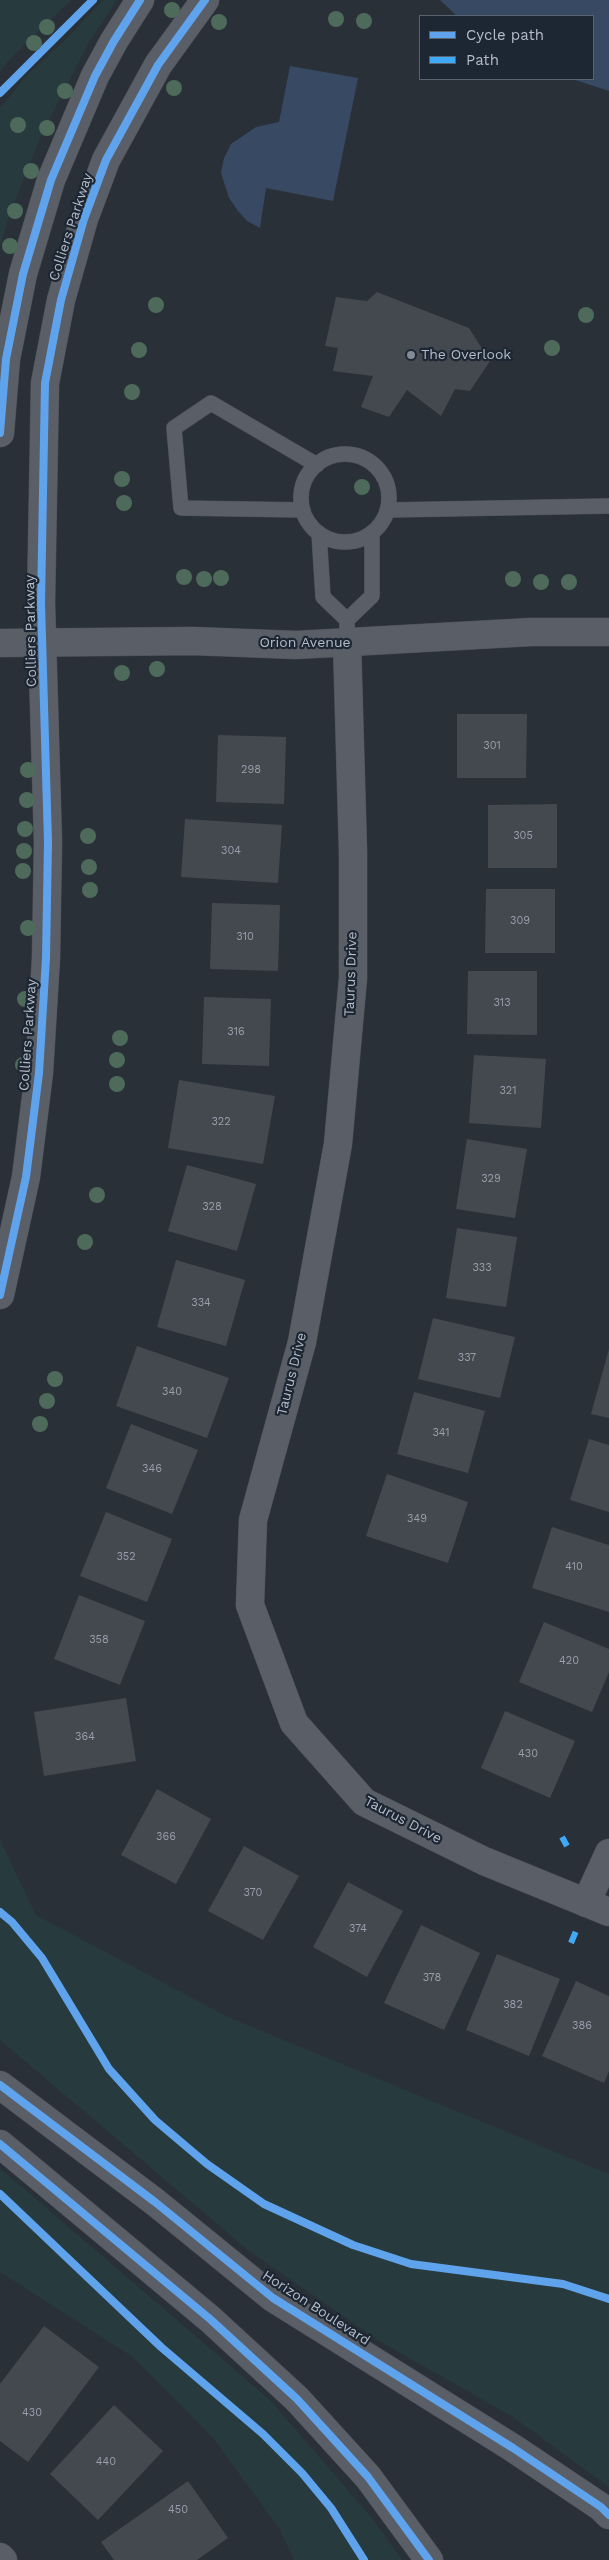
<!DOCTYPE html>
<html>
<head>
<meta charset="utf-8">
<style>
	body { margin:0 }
	#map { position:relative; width:609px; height:2560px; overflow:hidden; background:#2a3038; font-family:"Work Sans",sans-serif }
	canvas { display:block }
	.legend { position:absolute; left:419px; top:15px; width:175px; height:65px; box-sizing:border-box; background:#1d2633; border:1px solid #59626f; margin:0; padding:6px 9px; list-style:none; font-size:15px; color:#b4bcc9 }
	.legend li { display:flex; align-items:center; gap:10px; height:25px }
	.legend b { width:25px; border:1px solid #59626f }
</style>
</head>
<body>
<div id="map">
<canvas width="609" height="2560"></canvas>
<ul class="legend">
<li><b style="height:6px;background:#60a3ed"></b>Cycle path</li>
<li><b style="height:6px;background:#3fa9f5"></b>Path</li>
</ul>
</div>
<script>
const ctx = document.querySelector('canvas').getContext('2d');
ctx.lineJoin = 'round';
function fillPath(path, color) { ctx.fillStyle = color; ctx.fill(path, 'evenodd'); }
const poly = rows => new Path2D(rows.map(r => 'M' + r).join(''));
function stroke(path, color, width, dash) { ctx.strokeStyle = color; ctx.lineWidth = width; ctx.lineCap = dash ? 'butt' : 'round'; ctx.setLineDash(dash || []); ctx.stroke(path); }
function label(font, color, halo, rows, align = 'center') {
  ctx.font = font + ' "Work Sans",sans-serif'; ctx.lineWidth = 4.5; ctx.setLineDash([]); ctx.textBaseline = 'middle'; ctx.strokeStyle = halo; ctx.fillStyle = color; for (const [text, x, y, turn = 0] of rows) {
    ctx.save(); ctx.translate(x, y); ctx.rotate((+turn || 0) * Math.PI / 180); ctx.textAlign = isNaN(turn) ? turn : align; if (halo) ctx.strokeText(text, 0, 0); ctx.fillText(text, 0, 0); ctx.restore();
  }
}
fillPath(poly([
	[0,0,71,0,11,58,0,71],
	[103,0,117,0,89,42,41,136,9,216,0,248,0,108,28,74,63,42],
	[0,1840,36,1915,228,2017,609,2174,609,2487,513,2417,376,2339,248,2250,0,2040],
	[0,2168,270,2400,372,2518,402,2560,294,2560,279,2528,213,2438,133,2357,0,2272]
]), '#273a3e');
fillPath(poly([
	[440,0,609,0,609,91,572,79,593,79,593,16,457,16],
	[290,66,358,78,333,201,266,188,260,228,247,221,238,211,229,198,221,173,224,158,231,144,256,127,279,122]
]), '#384963');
fillPath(poly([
	[377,292,469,328,490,361,470,391,455,389,441,416,407,390,389,417,361,407,373,376,333,371,338,348,325,346,336,297,367,301],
	[457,714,527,714,526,778,457,778],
	[218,735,286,737,284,804,216,802],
	[557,804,557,868,488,868,488,805],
	[185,819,282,825,278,883,181,877],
	[486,889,555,889,555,953,485,953],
	[212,903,280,905,278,971,210,969],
	[468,971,537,971,537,1035,467,1034],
	[204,997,271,999,269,1066,202,1064],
	[474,1055,546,1059,541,1128,469,1123],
	[179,1080,275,1096,263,1164,168,1148],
	[467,1139,527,1149,515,1218,456,1209],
	[187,1165,256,1184,237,1251,168,1231],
	[457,1228,517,1237,506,1307,446,1298],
	[176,1260,245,1280,226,1346,157,1327],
	[433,1318,515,1337,500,1398,418,1379],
	[137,1346,229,1378,207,1438,116,1406],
	[609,1349,609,1418,591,1414],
	[414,1392,485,1411,468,1473,397,1454],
	[131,1424,198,1450,172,1514,106,1488],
	[589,1439,609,1445,609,1512,570,1500],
	[387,1474,468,1502,448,1563,366,1536],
	[106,1512,172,1539,147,1602,80,1576],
	[552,1527,609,1545,609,1612,532,1588],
	[79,1595,145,1621,120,1685,54,1659],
	[544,1622,609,1649,609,1672,592,1712,519,1682],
	[126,1698,136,1761,44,1776,34,1712],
	[505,1711,575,1741,550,1798,481,1768],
	[157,1789,211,1819,176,1884,121,1855],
	[244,1846,299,1876,263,1940,208,1911],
	[348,1882,403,1911,367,1977,313,1947],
	[421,1925,480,1953,444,2030,384,2003],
	[497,1954,560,1979,529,2056,466,2030],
	[576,1981,609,1996,609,2071,604,2083,542,2056],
	[44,2326,99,2367,28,2462,0,2441,0,2384],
	[114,2405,163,2451,98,2520,50,2474],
	[188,2481,228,2538,197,2560,114,2560,101,2542]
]), '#444950');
const service = poly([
	'301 498a44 44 0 1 1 88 0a44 44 0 1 1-88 0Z',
	[303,510,181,508,174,428,211,403,317,465],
	[388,510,609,506],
	[319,533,323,597,347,620],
	[347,643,347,620,372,596,372,533]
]);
const minor = poly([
	[0,643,193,641,296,645,531,632,609,632],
	[347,643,353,852,353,978,338,1144,302,1342,253,1520,250,1605,294,1723,364,1802,484,1861,609,1912],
	[586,1903,609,1853],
	[0,2557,3,2560]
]);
const tertiary = poly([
	[0,433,6,359,23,274,51,180,95,76,114,41,140,0],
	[0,1295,26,1177,39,1073,46,958,48,842,41,603,45,383,61,300,84,219,106,160,158,65,205,0],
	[0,2085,155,2202,273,2298,513,2448,601,2507,609,2515],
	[0,2144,210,2319,297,2399,368,2477,429,2560]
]);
stroke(service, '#484c53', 16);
stroke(minor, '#484c53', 29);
stroke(tertiary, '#484c53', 29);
stroke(service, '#5a5e66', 15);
stroke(minor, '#5a5e66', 28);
stroke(tertiary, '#5a5e66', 28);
stroke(poly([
	[562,1837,567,1846],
	[571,1943,576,1931]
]), '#3fa9f5', 6, [12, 6]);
stroke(poly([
	[0,93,93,0],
	[0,433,6,359,23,274,51,180,95,76,114,41,140,0],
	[0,1295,26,1177,39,1073,46,958,48,842,41,603,45,383,61,300,84,219,106,160,158,65,205,0],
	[0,1912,12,1922,42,1958,109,2069,155,2120,207,2164,264,2204,353,2245,411,2264,563,2284,609,2299],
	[0,2085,155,2202,273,2298,513,2448,601,2507,609,2515],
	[0,2144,210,2319,297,2399,368,2477,429,2560],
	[0,2194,161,2347,263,2434,302,2473,331,2508,364,2560]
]), '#60a3ed', 8);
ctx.fillStyle = '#4e6a5a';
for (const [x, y] of [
	[172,10],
	[336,19],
	[364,21],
	[219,22],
	[47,27],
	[34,43],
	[174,88],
	[65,91],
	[18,125],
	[47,128],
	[31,171],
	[15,211],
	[10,246],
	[156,305],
	[586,315],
	[552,348],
	[139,350],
	[132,392],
	[122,479],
	[362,487],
	[124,503],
	[184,577],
	[221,578],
	[204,579],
	[513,579],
	[541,582],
	[569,582],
	[157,669],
	[122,673],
	[28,770],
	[27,800],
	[25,829],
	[88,836],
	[24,851],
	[89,867],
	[23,871],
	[90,890],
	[28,928],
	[25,999],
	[120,1038],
	[117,1060],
	[23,1065],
	[117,1084],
	[97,1195],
	[85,1242],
	[55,1379],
	[47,1401],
	[40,1424]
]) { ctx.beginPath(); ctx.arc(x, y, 8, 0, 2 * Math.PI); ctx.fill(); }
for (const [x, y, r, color] of [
	[411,355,5,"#848b96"]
]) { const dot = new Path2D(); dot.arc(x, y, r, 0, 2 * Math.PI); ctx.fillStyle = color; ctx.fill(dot); stroke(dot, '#1d2633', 2); }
label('11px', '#989fab', null, [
	["301",492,746],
	["298",251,770],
	["305",523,836],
	["304",231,851],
	["309",520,921],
	["310",245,937],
	["313",502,1003],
	["316",236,1032],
	["321",508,1091],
	["322",221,1122],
	["329",491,1179],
	["328",212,1207],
	["333",482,1268],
	["334",201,1303],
	["337",467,1358],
	["340",172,1392],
	["341",441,1433],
	["346",152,1469],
	["349",417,1519],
	["352",126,1557],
	["410",574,1567],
	["358",99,1640],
	["420",569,1661],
	["364",85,1737],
	["430",528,1754],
	["366",166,1837],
	["370",253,1893],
	["374",358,1929],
	["378",432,1978],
	["382",513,2005],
	["386",582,2026],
	["430",32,2413],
	["440",106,2462],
	["450",178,2510]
]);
label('14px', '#b4bcc9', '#1d2633', [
	["Colliers Parkway",71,227,-72],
	["Colliers Parkway",31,631,-91],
	["Orion Avenue",305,643],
	["Taurus Drive",351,974,-88],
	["Colliers Parkway",28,1035,-86],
	["Taurus Drive",292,1374,-76],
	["Taurus Drive",403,1820,28],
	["Horizon Boulevard",316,2308,33]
]);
label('14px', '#b4bcc9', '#1d2633', [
	["The Overlook",421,355]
], 'left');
</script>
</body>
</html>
